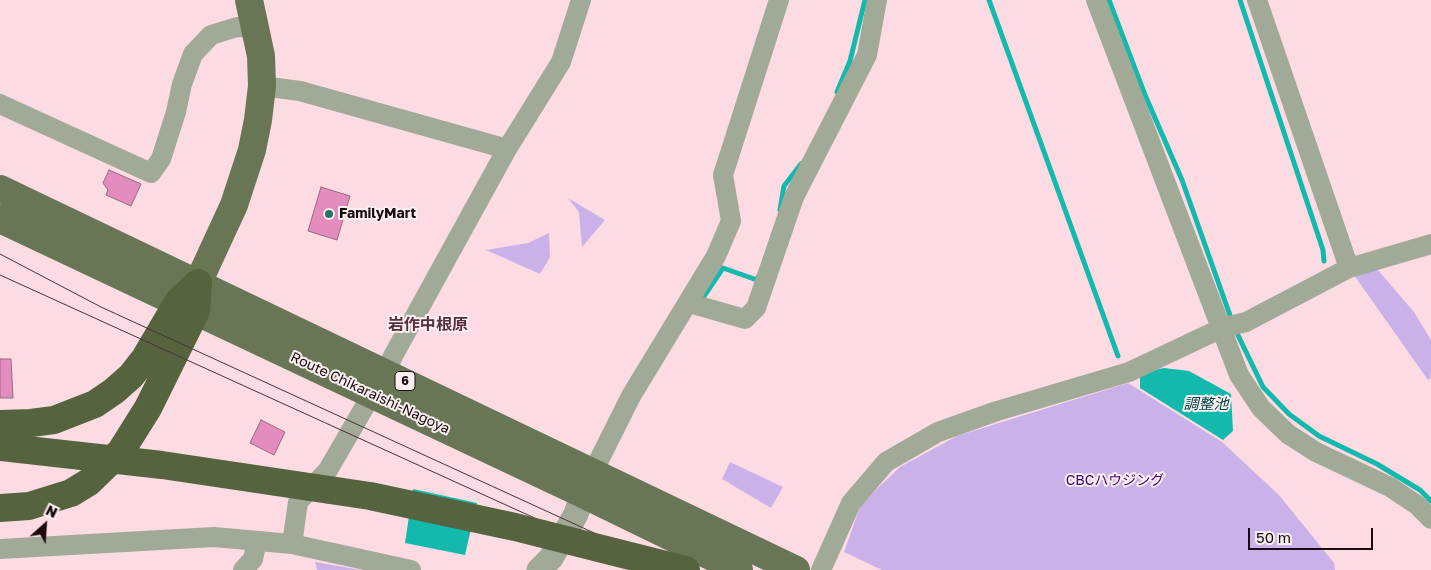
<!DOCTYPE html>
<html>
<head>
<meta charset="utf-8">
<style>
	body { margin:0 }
	#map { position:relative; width:1431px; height:570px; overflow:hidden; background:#fcdce2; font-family:"Golos Text",sans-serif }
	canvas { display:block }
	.north { position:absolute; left:20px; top:500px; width:50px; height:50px; -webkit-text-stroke:4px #faeff1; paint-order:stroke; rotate:26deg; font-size:14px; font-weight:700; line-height:20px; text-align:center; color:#1b0b0e }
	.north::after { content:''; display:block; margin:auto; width:18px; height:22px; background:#1b0b0e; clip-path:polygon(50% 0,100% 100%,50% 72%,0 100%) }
	.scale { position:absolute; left:1248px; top:528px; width:125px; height:22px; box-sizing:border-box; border:2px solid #1b0b0e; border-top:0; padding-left:6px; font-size:15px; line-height:18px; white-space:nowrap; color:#1b0b0e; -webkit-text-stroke:4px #faeff1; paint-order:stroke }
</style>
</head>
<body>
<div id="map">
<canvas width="1431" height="570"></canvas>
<div class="north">N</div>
<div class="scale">50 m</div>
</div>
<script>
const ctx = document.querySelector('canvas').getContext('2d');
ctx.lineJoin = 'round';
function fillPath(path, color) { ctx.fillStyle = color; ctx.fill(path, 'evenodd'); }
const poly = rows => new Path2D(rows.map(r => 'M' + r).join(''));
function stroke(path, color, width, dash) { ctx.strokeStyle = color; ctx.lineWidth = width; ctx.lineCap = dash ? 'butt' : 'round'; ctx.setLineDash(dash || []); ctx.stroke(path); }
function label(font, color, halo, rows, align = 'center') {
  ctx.font = font + ' "Golos Text","Noto Sans JP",sans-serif'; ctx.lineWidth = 4; ctx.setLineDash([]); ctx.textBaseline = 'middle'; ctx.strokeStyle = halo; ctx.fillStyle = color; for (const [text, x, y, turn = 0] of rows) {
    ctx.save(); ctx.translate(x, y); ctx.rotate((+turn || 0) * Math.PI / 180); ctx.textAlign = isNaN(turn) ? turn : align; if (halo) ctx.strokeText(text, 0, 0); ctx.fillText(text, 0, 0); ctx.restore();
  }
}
fillPath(poly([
	[568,198,605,220,582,247,579,212],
	[549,233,550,257,540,274,486,250,528,243],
	[1370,261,1414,312,1431,340,1431,378,1428,380,1349,268],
	[1128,383,1222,442,1279,495,1334,563,1335,570,882,570,844,552,861,504,900,467,957,436],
	[730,462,783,487,771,508,722,479],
	[315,562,361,570,317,570]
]), '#cbb1e9');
fillPath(poly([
	[1164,368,1189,371,1231,394,1233,431,1223,440,1140,388,1140,373],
	[413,489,477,503,465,555,405,543]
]), '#12b9ac');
stroke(poly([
	[989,0,1118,356],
	[1109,0,1145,95,1182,180,1232,321],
	[1240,0,1323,250,1324,261],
	[837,92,850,61,865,0],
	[780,210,784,186,801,164],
	[700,302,723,268,757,280,758,277],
	[1235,329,1263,387,1289,414,1319,436,1377,464,1420,490,1431,501]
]), '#12b9ac', 5);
const building = poly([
	[109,170,141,184,131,206,106,195,108,190,103,183,109,170],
	[321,187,350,196,337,240,308,231,321,187],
	[0,359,11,359,13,398,0,398,0,359],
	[261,420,285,432,274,455,250,443,261,420]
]);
fillPath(building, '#e48cbd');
stroke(building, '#956c82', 1);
stroke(poly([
	[1096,0,1239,375,1261,408,1288,434,1316,452,1390,487,1417,505,1431,519],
	[1257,0,1349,268],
	[262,86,300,91,507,149],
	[0,104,151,173,161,159,176,112,182,84,193,54,211,35,237,27,257,28],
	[689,303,745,319,756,308,794,197,867,55,877,0],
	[386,372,393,356,507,149,561,62,581,0],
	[593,472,631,396,716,256,731,221,723,175,779,0],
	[292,544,298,502,328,470,372,394],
	[0,549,214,537,292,544,411,570],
	[243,570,253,559,257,541],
	[821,570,851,503,886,462,938,432,997,411,1129,372,1222,328,1246,322,1349,268,1431,244]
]), '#a1a997', 20);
stroke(poly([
	[539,570,551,558,576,514,583,494]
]), '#a1a997', 25);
stroke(poly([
	[0,189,796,570],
	[0,219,583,494,739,570],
	[198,283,234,205,252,150,258,120,262,86,261,56,249,0]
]), '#697656', 28);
stroke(poly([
	[0,424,31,423,54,420,95,404,114,391,131,376,145,358,178,302,198,283],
	[0,508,29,506,71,493,89,482,121,451,148,408,196,311,198,283]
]), '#55643e', 28);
stroke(poly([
	[0,254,101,307,675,570],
	[0,275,649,570]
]), '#473437', 1);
stroke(poly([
	[0,447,162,465,370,496,515,527,686,570]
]), '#55643e', 28);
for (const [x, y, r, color] of [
	[329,214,5,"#29726a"]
]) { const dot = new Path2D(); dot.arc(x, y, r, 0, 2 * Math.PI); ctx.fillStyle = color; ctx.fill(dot); stroke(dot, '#faeff1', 2); }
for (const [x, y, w] of [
	[405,381,20]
]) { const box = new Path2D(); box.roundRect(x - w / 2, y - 9.5, w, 19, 4); ctx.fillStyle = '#faeff1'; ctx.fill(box); stroke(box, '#1b0b0e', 1); }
label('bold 12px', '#1b0b0e', null, [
	["6",405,381]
]);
label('bold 14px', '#1b0b0e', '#faeff1', [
	["FamilyMart",339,214]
], 'left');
label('14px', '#1b0b0e', '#faeff1', [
	["Route Chikaraishi-Nagoya",370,393,25]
]);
label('14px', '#420469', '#faeff1', [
	["CBCハウジング",1115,481]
]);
label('italic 15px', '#01443f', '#faeff1', [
	["調整池",1206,404]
]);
label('bold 16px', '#583039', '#faeff1', [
	["岩作中根原",428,325]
]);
</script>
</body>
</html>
